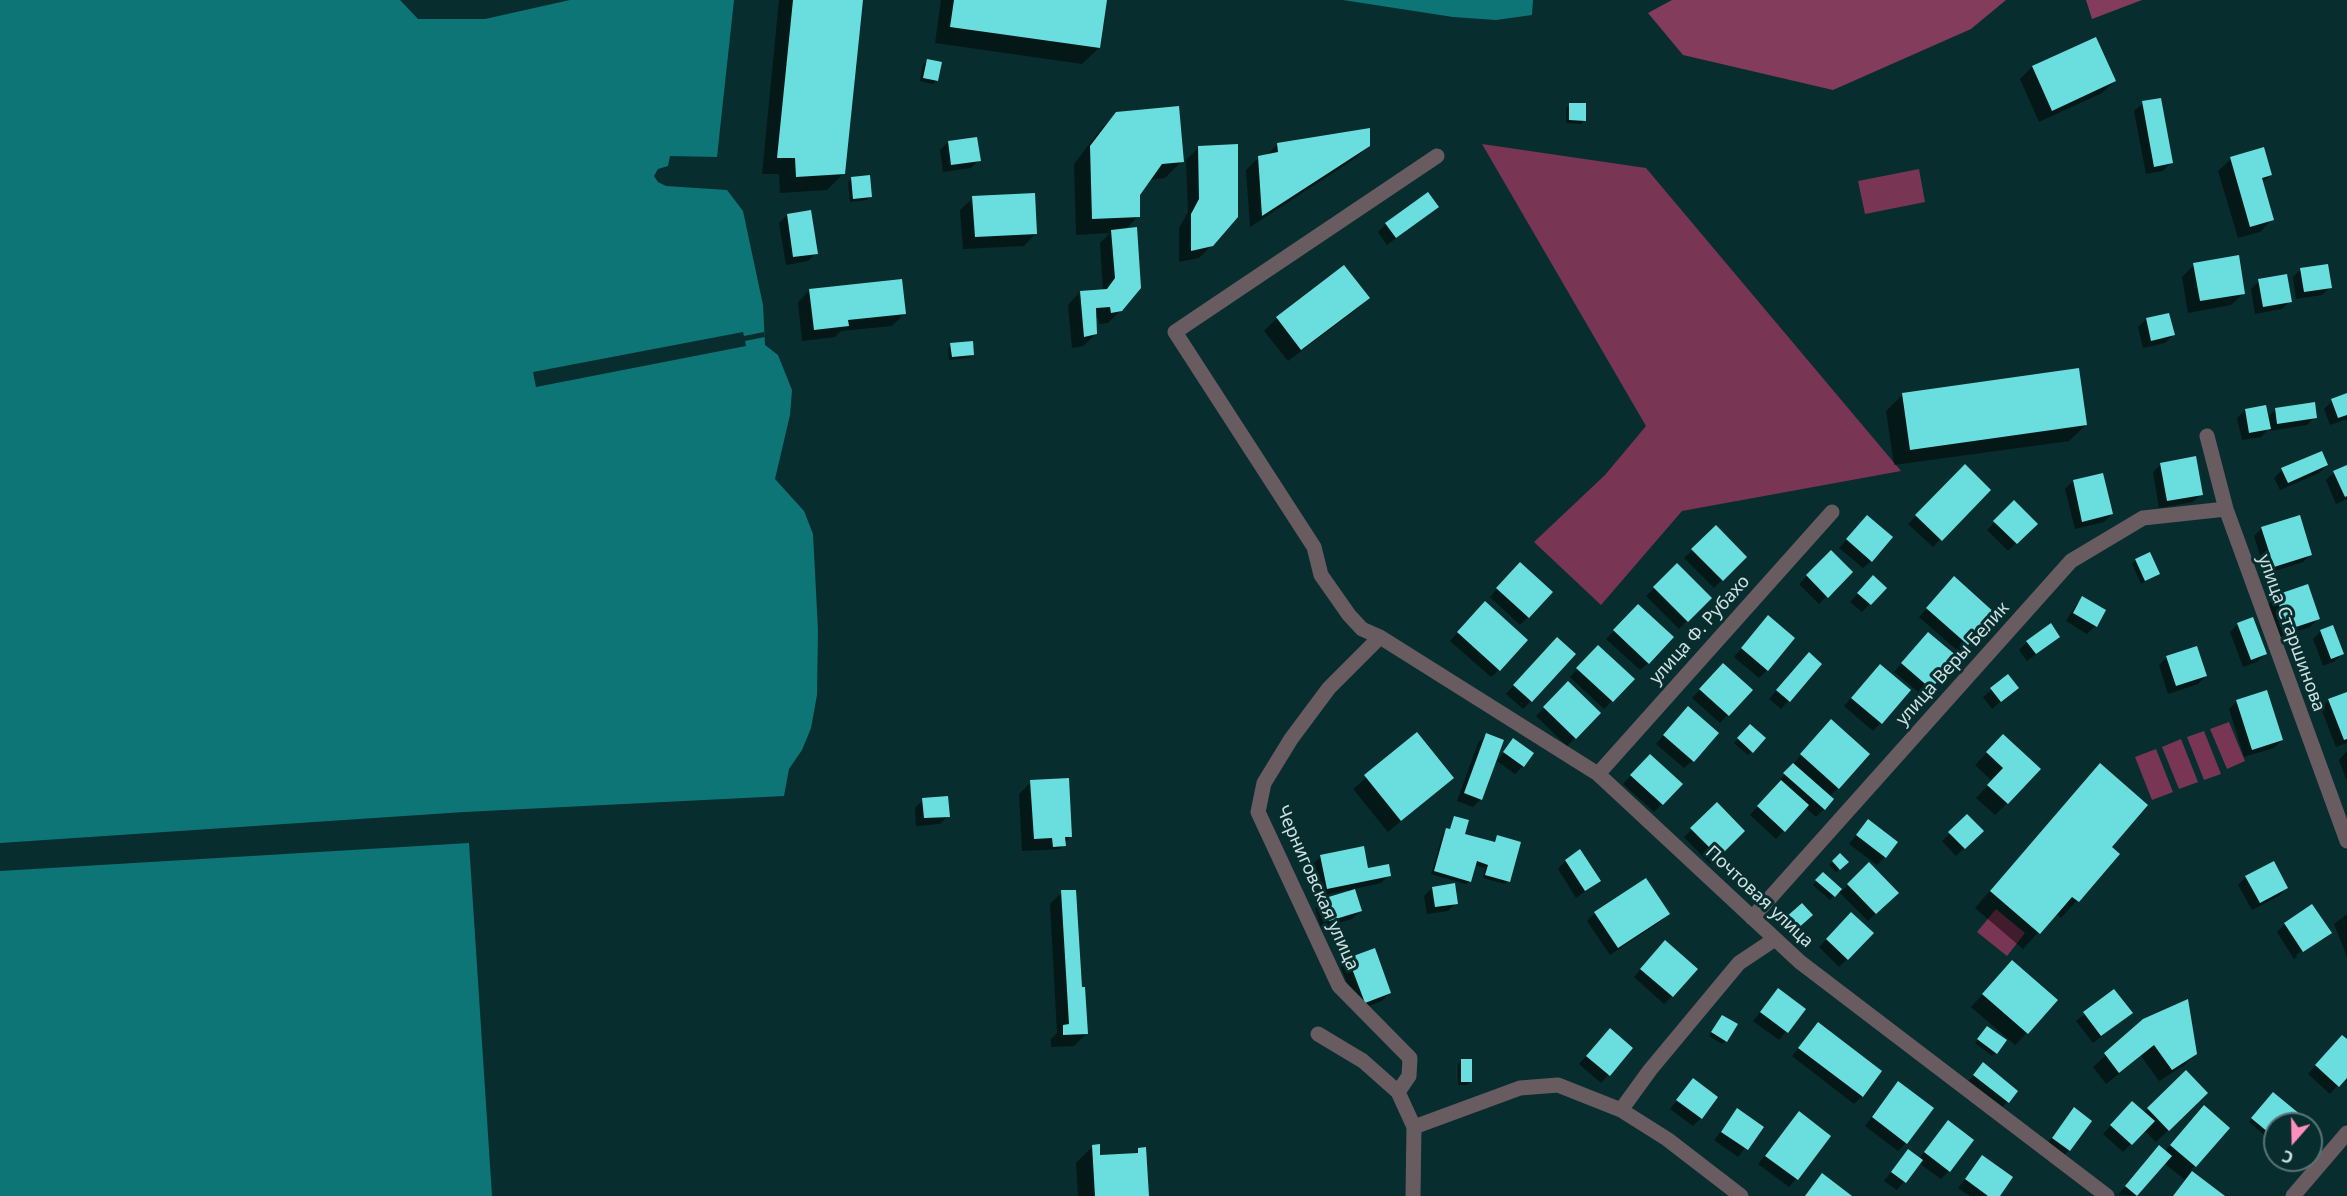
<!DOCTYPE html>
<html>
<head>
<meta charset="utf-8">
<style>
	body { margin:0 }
	#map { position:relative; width:2347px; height:1196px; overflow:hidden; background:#082d2e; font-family:"Noto Sans",sans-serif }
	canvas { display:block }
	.north { position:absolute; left:2263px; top:1112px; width:60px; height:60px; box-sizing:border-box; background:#082d2e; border:2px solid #587576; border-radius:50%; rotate:200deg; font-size:16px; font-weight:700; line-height:24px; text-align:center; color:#cfe2e2 }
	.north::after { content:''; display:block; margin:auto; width:21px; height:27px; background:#fd8ebe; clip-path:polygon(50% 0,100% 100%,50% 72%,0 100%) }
</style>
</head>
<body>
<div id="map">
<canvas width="2347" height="1196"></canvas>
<div class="north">С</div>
</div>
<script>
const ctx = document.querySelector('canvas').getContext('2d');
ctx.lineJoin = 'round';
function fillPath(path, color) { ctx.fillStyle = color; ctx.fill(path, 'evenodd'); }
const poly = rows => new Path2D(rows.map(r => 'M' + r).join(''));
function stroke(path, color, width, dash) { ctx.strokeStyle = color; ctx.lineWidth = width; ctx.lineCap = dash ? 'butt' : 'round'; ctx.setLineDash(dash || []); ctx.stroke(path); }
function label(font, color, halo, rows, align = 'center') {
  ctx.font = font + ' "Noto Sans",sans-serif'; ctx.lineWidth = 6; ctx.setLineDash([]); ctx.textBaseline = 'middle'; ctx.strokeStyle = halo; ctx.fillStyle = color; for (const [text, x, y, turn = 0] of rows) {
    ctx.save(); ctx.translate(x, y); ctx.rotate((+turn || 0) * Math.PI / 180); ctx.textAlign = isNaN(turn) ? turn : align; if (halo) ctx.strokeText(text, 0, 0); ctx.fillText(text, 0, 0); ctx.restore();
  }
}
fillPath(poly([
	[1482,144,1646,168,1901,471,1682,511,1601,605,1534,542,1605,475,1646,426],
	[1919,169,1925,202,1865,214,1858,181],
	[2229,722,2245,761,2227,769,2210,729],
	[2204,731,2221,774,2204,780,2187,737],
	[2181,739,2198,782,2179,789,2162,747],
	[2156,749,2173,792,2152,800,2135,757],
	[1996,909,2025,933,2007,956,1977,932]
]), '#793654');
fillPath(poly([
	[1672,0,2006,0,1971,29,1833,90,1683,55,1648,13],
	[2086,0,2142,0,2092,19]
]), '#833c5c');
fillPath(poly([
	[0,0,734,0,717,157,670,156,668,166,658,169,654,176,658,182,666,186,727,190,743,211,763,305,765,345,778,355,792,390,790,415,775,479,804,511,813,534,818,630,817,695,811,728,802,750,789,769,784,796,464,812,0,843],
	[1343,0,1533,0,1532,15,1496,20,1453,17],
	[469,843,492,1196,0,1196,0,871]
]), '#0e7576');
fillPath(poly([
	[400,0,570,0,485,19,418,19],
	[743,332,744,336,764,332,765,337,745,341,746,346,536,387,533,372]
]), '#082d2e');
fillPath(poly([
	[779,0,861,0,844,173,827,190,780,193,779,174,762,174],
	[941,0,1106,0,1099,48,1082,64,935,43],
	[927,61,937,80,933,84,920,81,923,64],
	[2032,67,2115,81,2102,93,2039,122,2020,79],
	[2143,103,2171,163,2163,171,2146,174,2134,111],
	[1570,104,1584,120,1581,124,1566,123,1566,108],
	[1117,113,1182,161,1165,178,1149,180,1139,194,1138,216,1125,230,1121,310,1108,323,1099,324,1098,318,1095,319,1096,334,1083,346,1072,348,1068,305,1080,292,1103,291,1100,243,1110,233,1076,235,1074,164,1100,130],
	[948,142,979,160,971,168,943,172,940,150],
	[1278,144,1369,145,1356,158,1250,227,1246,170,1259,157,1266,156],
	[1199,147,1212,245,1199,258,1179,262,1179,228,1188,212,1186,160],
	[2231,159,2271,175,2262,183,2272,219,2260,232,2238,238,2218,171],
	[851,179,871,196,867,200,850,202,848,182],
	[973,198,1036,233,1024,246,963,249,960,210],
	[1437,207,1387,245,1378,232,1386,224],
	[787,215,816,253,808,261,786,265,779,223],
	[2194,265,2244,293,2231,305,2188,313,2182,277],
	[1344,267,1368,298,1356,310,1288,361,1264,331,1277,318],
	[2301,269,2330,287,2322,295,2296,299,2293,277],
	[2259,281,2290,301,2282,309,2255,314,2251,289],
	[810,290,905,313,892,326,841,331,835,337,802,341,798,302],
	[2146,319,2173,335,2165,343,2143,348,2138,327],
	[951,344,973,354,969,358,949,360,948,348],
	[1903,394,2086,425,2069,441,1894,465,1886,411],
	[2347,395,2347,419,2330,425,2324,409,2332,401],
	[2276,409,2315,417,2307,425,2270,431,2269,428,2261,437,2242,440,2237,418,2245,410,2267,418],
	[2161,464,2201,494,2193,502,2159,508,2153,472],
	[2327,465,2319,473,2280,490,2274,478,2282,470],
	[1965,466,1989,490,1933,547,1908,524],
	[2347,466,2347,499,2336,504,2326,480,2334,472],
	[2073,481,2112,514,2104,522,2075,529,2065,489],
	[2014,503,2035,524,2008,551,1987,530],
	[1859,525,1871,561,1863,568,1839,548],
	[1716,527,1745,557,1714,588,1684,558],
	[2262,528,2311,554,2303,562,2266,574,2254,536],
	[1831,552,1851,572,1819,604,1799,584],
	[2136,560,2158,574,2141,584,2132,564],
	[1677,566,1710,598,1679,629,1646,596],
	[1512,572,1528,617,1520,625,1490,597],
	[1873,577,1885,588,1862,612,1850,602],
	[1946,586,1994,614,1959,652,1919,617],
	[2307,586,2318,619,2310,627,2279,637,2268,605,2276,596],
	[2083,598,2095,626,2087,634,2066,621,2075,606],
	[1477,611,1499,670,1491,677,1450,641],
	[1630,614,1648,663,1640,670,1606,639],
	[2238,624,2265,654,2257,662,2243,667,2230,632],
	[1760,625,1767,670,1759,678,1734,657],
	[2321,631,2343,653,2335,661,2323,666,2313,639],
	[2058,637,2027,661,2019,650,2027,642],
	[1920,642,1929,688,1922,695,1894,672],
	[1549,647,1531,701,1523,709,1506,694],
	[1598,647,1632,679,1604,709,1570,677],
	[2167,657,2206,676,2198,684,2168,694,2159,665],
	[1801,662,1820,664,1781,709,1769,699],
	[1715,673,1751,690,1720,723,1692,698],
	[1873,674,1881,723,1873,731,1844,706],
	[2008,676,2017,687,1992,709,1983,697],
	[1568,683,1599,713,1567,746,1536,716],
	[2347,693,2347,743,2336,747,2321,708,2329,700],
	[2237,701,2282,740,2274,748,2244,757,2229,709],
	[1680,716,1692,761,1684,768,1656,744],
	[1750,726,1764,738,1748,755,1734,743],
	[1819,734,1838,788,1829,797,1824,809,1816,817,1805,807,1776,839,1750,815],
	[1416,735,1452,778,1388,832,1353,789],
	[1486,735,1481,799,1473,807,1457,801,1478,743],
	[2003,736,2007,803,1995,815,1976,798,1992,781,1975,765],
	[1514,740,1523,766,1515,774,1497,761],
	[2347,751,2347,779,2346,779,2339,760],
	[1642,764,1662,804,1654,812,1623,784],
	[2100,765,2109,847,2118,855,2061,918,2056,913,2023,949,1975,908],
	[1031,782,1071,836,1060,849,1022,851,1019,794],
	[923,800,948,816,940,824,916,826,915,808],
	[1717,804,1743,831,1710,864,1684,837],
	[1967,816,1982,831,1956,856,1942,841],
	[1455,818,1463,835,1493,843,1497,837,1508,881,1505,884,1483,878,1485,868,1474,865,1470,881,1466,884,1431,874,1443,833,1449,830],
	[1868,821,1885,857,1877,865,1849,844],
	[1362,848,1367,870,1389,875,1381,883,1354,889,1360,911,1352,919,1321,928,1315,908,1323,900,1349,893,1348,890,1319,896,1312,865,1320,857],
	[1840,855,1847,862,1836,872,1829,865],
	[1565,861,1599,881,1576,898,1558,869],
	[1869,864,1897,893,1868,921,1838,891,1830,900,1813,885,1823,874,1842,891],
	[2246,877,2287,888,2279,896,2252,910,2238,885],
	[1432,888,1456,903,1448,911,1427,914,1424,896],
	[1062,892,1086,1034,1074,1046,1051,1047,1051,1039,1057,1033,1050,904],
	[2312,906,2330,933,2323,940,2323,937,2296,955,2297,957,2294,959,2277,932,2285,924],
	[1595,913,1668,914,1660,922,1610,955,1587,921],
	[1851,914,1847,959,1839,967,1819,947],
	[2347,914,2347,957,2334,924],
	[1808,918,1791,932,1782,922,1786,919],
	[1657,950,1672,996,1664,1004,1634,977],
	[1349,959,1390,993,1382,1001,1357,1010,1341,967],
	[2012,962,2027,1033,2015,1045,1971,1007],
	[1778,990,1804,1010,1779,1040,1753,1021],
	[2114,991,2131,1013,2093,1043,2076,1021],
	[1719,1020,1726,1041,1722,1044,1709,1036],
	[2144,1020,2196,1054,2183,1066,2159,1081,2141,1056,2106,1084,2093,1067],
	[1818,1024,1862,1096,1854,1104,1792,1056],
	[1984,1031,1996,1053,1992,1056,1975,1043],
	[1602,1038,1608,1075,1601,1083,1579,1064],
	[2347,1041,2347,1075,2330,1094,2308,1074,2334,1045],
	[1461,1060,1471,1081,1467,1085,1458,1085,1458,1064],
	[1983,1064,2016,1091,2000,1110,1966,1084],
	[2186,1072,2206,1093,2156,1142,2144,1130,2123,1152,2103,1134,2124,1111,2144,1113],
	[1693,1080,1701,1118,1693,1126,1670,1109],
	[1891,1091,1906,1143,1898,1151,1865,1126],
	[2270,1097,2301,1124,2275,1124,2275,1144,2249,1122],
	[2074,1109,2069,1150,2061,1158,2045,1146],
	[1738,1110,1762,1127,1738,1157,1714,1140],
	[1799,1113,1796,1179,1789,1187,1758,1164],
	[2192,1119,2228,1128,2190,1171,2223,1196,2173,1196,2185,1180,2164,1163,2137,1196,2118,1195,2151,1155,2165,1151],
	[1948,1122,1949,1171,1941,1179,1919,1163,1897,1190,1884,1181,1908,1151,1919,1159],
	[1093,1146,1099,1157,1133,1155,1139,1149,1147,1196,1078,1196,1076,1163],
	[1982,1157,1998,1196,1970,1196,1958,1188]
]), '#0007');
fillPath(poly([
	[793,0,863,0,845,174,796,177,795,158,777,158],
	[954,0,1107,0,1100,48,950,27],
	[2096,37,2116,81,2052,111,2032,66],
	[927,59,942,62,938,81,923,78],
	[2161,98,2173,163,2154,167,2142,101],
	[1569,103,1586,103,1586,121,1569,120],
	[1179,106,1184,162,1162,164,1140,195,1140,217,1092,219,1090,146,1116,112],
	[1370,128,1370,146,1262,216,1258,156,1278,152,1277,143],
	[977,137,981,161,951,165,948,141],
	[1238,144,1238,217,1213,246,1191,251,1191,214,1199,199,1198,146],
	[2264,147,2272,175,2262,178,2274,220,2250,227,2230,157],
	[870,175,872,197,853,199,851,177],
	[1428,192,1439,207,1396,238,1385,223],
	[1035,193,1037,234,975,237,972,196],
	[811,210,818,254,793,257,787,214],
	[1137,227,1141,288,1122,311,1111,313,1110,307,1096,308,1097,334,1084,337,1080,291,1107,289,1115,278,1111,230],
	[2239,255,2245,294,2200,301,2193,263],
	[2328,264,2332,288,2304,292,2300,268],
	[1344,265,1370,298,1301,350,1276,317],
	[2287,274,2292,302,2263,307,2258,279],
	[902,279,906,314,848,320,849,326,814,330,809,289],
	[2169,313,2175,335,2151,341,2146,318],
	[973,341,974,355,952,357,950,343],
	[2079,368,2087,425,1910,450,1902,393],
	[2347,393,2347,415,2338,418,2331,399],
	[2315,402,2317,418,2277,424,2275,408],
	[2266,405,2271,429,2249,433,2245,409],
	[2322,451,2328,465,2288,483,2281,468],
	[2196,456,2203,495,2167,501,2160,463],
	[1965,464,1991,490,1942,541,1915,515],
	[2347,465,2347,496,2345,497,2333,471],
	[2103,473,2113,514,2082,522,2073,480],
	[2014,500,2038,524,2017,544,1993,521],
	[1867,515,1893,537,1872,562,1846,539],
	[2300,515,2312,555,2274,567,2261,527],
	[1716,525,1747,557,1723,581,1691,549],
	[1831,550,1853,572,1828,598,1806,575],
	[2150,552,2160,574,2145,581,2135,559],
	[1520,562,1553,592,1529,618,1496,588],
	[1677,563,1712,598,1688,622,1653,587],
	[1873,575,1887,588,1871,605,1857,593],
	[1954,576,1996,614,1968,645,1926,608],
	[2308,584,2320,619,2287,630,2276,595],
	[2082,596,2106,610,2097,627,2073,613],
	[1485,601,1528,640,1500,671,1457,632],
	[1638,604,1674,637,1649,664,1613,630],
	[1768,615,1795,638,1768,671,1741,648],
	[2253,617,2267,654,2251,660,2237,623],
	[2051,623,2060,637,2036,654,2026,641],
	[2333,625,2344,654,2331,659,2320,630],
	[1928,632,1958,657,1931,689,1901,663],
	[1557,637,1576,654,1532,702,1513,685],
	[1598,645,1635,679,1613,702,1576,668],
	[2197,646,2207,676,2176,686,2166,656],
	[1809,652,1822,664,1790,702,1776,690],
	[1723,663,1753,690,1729,716,1699,689],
	[1880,664,1911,690,1882,724,1851,698],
	[2008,674,2019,688,2001,702,1990,688],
	[1568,681,1601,713,1576,739,1543,707],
	[2267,690,2283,740,2252,750,2236,700],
	[2347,692,2347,739,2344,740,2328,699],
	[1688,706,1719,733,1694,762,1663,735],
	[1831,719,1870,754,1839,789,1800,754],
	[1750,724,1766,738,1753,753,1737,738],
	[1417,732,1454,778,1401,821,1364,775],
	[1486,733,1504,740,1482,800,1464,793],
	[2003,734,2041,769,2008,804,1987,785,2003,768,1986,752],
	[1513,738,1534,753,1524,767,1503,752],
	[1650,754,1683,784,1663,805,1630,775],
	[1793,763,1834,799,1825,810,1783,773],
	[2100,763,2148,805,2112,847,2120,854,2079,902,2072,897,2040,934,1990,891],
	[1069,778,1072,837,1065,837,1066,846,1053,847,1052,838,1034,839,1030,780],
	[1781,780,1809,805,1785,832,1757,806],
	[948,796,950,817,924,818,922,798],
	[1717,802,1745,831,1719,857,1690,828],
	[1967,814,1984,831,1965,849,1948,832],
	[1454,816,1469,820,1465,834,1495,842,1497,835,1521,842,1510,882,1485,875,1488,865,1477,861,1471,882,1434,871,1446,828,1450,829],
	[1868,819,1898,842,1886,858,1856,835],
	[1364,846,1368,868,1389,864,1391,876,1327,889,1320,855],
	[1580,849,1601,881,1585,891,1565,860],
	[1840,853,1849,862,1840,870,1832,861],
	[2274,861,2288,888,2260,903,2245,876],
	[1869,862,1899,893,1876,914,1847,884],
	[1823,872,1842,889,1835,897,1815,880],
	[1646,878,1670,914,1618,948,1594,912],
	[1455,883,1458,904,1435,907,1432,887],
	[1355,889,1362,911,1329,921,1322,899],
	[1061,890,1076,890,1082,987,1085,987,1088,1034,1063,1035,1063,1025,1069,1024],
	[1802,903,1813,915,1796,930,1785,918],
	[2312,904,2332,933,2303,952,2284,923],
	[1851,912,1874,933,1848,960,1826,939],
	[1665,940,1698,969,1673,997,1640,969],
	[1375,948,1391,993,1365,1003,1348,958],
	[2012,960,2058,1000,2028,1034,1982,994],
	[1778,988,1806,1009,1788,1033,1760,1012],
	[2114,989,2133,1013,2101,1036,2083,1012],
	[2188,999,2197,1054,2172,1070,2154,1045,2119,1073,2104,1053,2143,1019],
	[1722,1015,1738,1024,1727,1042,1711,1032],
	[1818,1022,1882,1071,1863,1097,1798,1048],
	[1987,1026,2007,1040,1997,1054,1977,1039],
	[1610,1028,1633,1048,1610,1076,1586,1056],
	[2342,1035,2347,1039,2347,1078,2339,1087,2315,1065],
	[1461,1059,1472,1059,1472,1082,1461,1082],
	[1983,1062,2018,1091,2009,1103,1973,1075],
	[2186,1070,2208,1093,2169,1131,2147,1108],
	[1693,1078,1718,1097,1702,1119,1676,1100],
	[1898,1081,1934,1108,1907,1144,1872,1117],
	[2273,1092,2307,1120,2303,1124,2275,1124,2275,1138,2251,1118],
	[2132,1101,2155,1121,2132,1145,2110,1125],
	[2204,1105,2230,1128,2196,1167,2170,1145],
	[2074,1107,2092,1121,2070,1151,2052,1138],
	[1737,1108,1764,1127,1748,1150,1721,1132],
	[1799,1111,1831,1136,1798,1180,1765,1156],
	[1948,1120,1974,1140,1950,1172,1924,1152],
	[1100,1144,1100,1155,1138,1153,1138,1148,1146,1147,1149,1196,1095,1196,1092,1145],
	[2159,1145,2172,1156,2137,1196,2125,1186],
	[1908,1149,1923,1160,1906,1183,1891,1172],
	[1982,1155,2013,1177,2000,1196,1988,1196,1965,1179],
	[2192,1171,2225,1196,2173,1196],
	[1822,1173,1852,1196,1805,1196]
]), '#6adddf');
stroke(poly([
	[1437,156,1175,332,1314,547,1321,575,1349,615,1362,629,1380,637,1598,774,1800,962,2107,1196],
	[2207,436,2226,509,2347,841],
	[1380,637,1329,688,1291,739,1264,783,1258,812,1339,986,1410,1058,1409,1076,1398,1092],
	[1598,774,1832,512],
	[1752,918,2071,561,2143,518,2226,509],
	[1318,1034,1363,1061,1398,1092,1414,1127,1413,1196],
	[1621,1110,1650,1070,1739,963,1775,939],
	[1414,1127,1520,1088,1558,1085,1621,1110,1667,1139,1741,1196]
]), '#695c60', 15);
stroke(poly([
	[2293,1196,2347,1133]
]), '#695c60', 15);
label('18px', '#cfe2e2', '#082d2e', [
	["улица Ф. Рубахо",1700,630,-48],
	["улица Старшинова",2291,633,70],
	["улица Веры Белик",1953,664,-48],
	["Черниговская улица",1317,888,66],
	["Почтовая улица",1759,897,43]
]);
</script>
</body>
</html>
